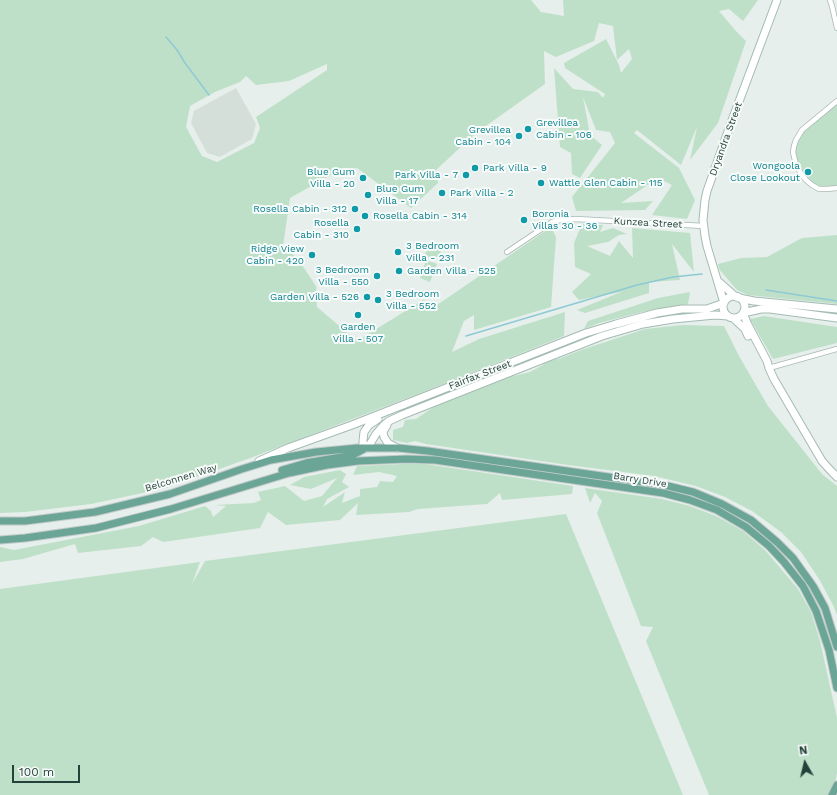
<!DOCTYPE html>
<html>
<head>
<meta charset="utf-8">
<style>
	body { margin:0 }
	#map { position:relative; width:837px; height:795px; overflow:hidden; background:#e6efeb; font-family:"Work Sans",sans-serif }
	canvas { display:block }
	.north { position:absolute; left:785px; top:743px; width:40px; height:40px; -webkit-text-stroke:3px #f7fbf9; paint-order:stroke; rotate:352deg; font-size:11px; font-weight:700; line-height:16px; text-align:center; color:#24423a }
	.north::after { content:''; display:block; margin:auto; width:14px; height:18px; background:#24423a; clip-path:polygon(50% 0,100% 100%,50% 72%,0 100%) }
	.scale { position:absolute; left:12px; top:765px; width:68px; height:18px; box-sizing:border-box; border:2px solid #24423a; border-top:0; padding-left:5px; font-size:12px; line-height:14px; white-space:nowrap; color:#24423a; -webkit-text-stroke:3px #f7fbf9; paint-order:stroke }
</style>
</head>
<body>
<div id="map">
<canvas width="837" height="795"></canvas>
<div class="north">N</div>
<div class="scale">100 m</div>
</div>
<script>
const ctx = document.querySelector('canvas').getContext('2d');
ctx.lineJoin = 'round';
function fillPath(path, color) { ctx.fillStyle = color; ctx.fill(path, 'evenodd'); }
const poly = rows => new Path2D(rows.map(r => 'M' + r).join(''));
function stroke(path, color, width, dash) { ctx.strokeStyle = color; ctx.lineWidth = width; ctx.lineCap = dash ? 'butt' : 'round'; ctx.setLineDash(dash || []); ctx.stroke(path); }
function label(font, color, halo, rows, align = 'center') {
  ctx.font = font + ' "Work Sans",sans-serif'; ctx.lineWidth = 4; ctx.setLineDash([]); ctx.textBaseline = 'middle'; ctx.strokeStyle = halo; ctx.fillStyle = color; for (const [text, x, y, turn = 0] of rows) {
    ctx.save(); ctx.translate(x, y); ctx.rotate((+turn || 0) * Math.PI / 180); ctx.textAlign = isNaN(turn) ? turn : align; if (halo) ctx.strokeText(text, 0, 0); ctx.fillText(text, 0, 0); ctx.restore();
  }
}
fillPath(poly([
	[236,88,256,124,252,139,220,157,207,153,191,123,194,111]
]), '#d4dfda');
fillPath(poly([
	[0,0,531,0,541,12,564,16,563,0,758,0,743,21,729,9,719,11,735,30,746,41,718,123,690,160,697,127,681,165,637,130,634,133,679,168,695,200,687,219,652,215,672,185,658,178,621,203,653,201,645,210,576,211,572,197,615,143,610,132,596,130,583,97,590,135,602,145,580,178,572,174,571,153,560,147,554,68,573,89,598,92,603,98,605,94,565,68,564,63,606,39,619,65,621,73,632,59,629,49,617,60,613,26,599,23,594,41,556,57,544,51,545,84,476,133,436,170,438,183,411,208,357,168,333,174,290,198,283,246,298,259,316,286,317,307,357,341,423,300,437,305,551,227,556,237,551,307,474,330,474,315,464,321,452,352,479,339,565,312,564,336,418,394,253,457,166,488,91,504,25,512,0,513],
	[327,64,327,70,256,117,260,128,254,143,217,162,202,156,186,127,190,106,215,92,240,82,246,76,256,85,289,81],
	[837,101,837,188,819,189,806,180,794,158,798,134],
	[582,224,603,225,600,232,613,228,627,234,619,235,608,242,587,246,610,256,619,241,633,258,632,228,690,233,694,272,672,244,680,280,649,282,649,293,585,313,577,310,621,292,579,300,572,292,591,274,575,267,574,243],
	[837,235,837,304,748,295,737,290,719,269,718,264,741,258,767,257,802,238],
	[438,244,439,244,441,249,440,256,434,258,428,257,425,258,422,257,432,245],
	[426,260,437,264,430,282,420,278],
	[690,292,688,304,685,305,642,312,599,323,584,329,588,321,658,298],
	[764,316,837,327,837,343,773,359,750,319],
	[683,325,724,326,739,356,768,406,822,474,837,486,837,615,833,605,819,579,801,552,781,532,752,511,725,497,696,486,654,476,568,465,426,444,415,441,407,443,393,440,393,430,403,427,405,420,416,419,435,406,510,377,530,372,543,365,546,362,561,358,581,350,645,329],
	[403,464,425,464,573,486,572,494,502,500,500,493,487,504,418,509,409,512,356,515,358,503,340,520,286,525,268,512,260,528,163,542,153,537,141,546,78,553,75,544,23,559,0,562,0,547,14,550,139,526,205,506,211,511,213,517,226,506,215,505,254,503,261,500,258,492,285,486,304,501,322,496,337,478,311,489,290,485,304,477,340,470,346,474,342,482,349,487,327,499,323,507,345,492,342,503,360,496,360,489,377,487,380,481,393,482,397,476,379,472,353,475,357,466],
	[585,488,662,499,690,506,716,516,743,531,766,551,798,589,811,612,820,641,837,718,837,773,835,784,829,795,709,795,646,641,653,627,641,626,597,513,602,501,595,493,590,503],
	[566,514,683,795,0,795,0,589,200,562,192,584,205,561]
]), '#bfe0c8');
stroke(poly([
	[166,37,177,50,185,63,209,95],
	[766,290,837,301],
	[466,336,637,285,673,277,702,274]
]), '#8ec9d4', 1.5);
const street = poly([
	[830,0,832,6,837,28],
	[837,101,802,130,796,140,794,146,793,152,796,165,802,175,806,180,812,185,819,189,827,189,837,188],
	[507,252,552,222,560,220,576,219,704,226],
	[769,368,837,349]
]);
const secondary = poly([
	[718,281,736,297],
	'723 307a11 11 0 1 1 22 0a11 11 0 1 1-22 0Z',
	[739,298,754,301,775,303,837,309],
	[724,303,707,246,705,236,703,220,705,200,707,191,731,123,777,0],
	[743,313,748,325,767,361,769,368,774,379,822,461,831,471,837,477],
	[743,313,761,309,770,309,837,318],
	[733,318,745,329,748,336],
	[378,419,369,425,364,432,363,441,363,444,366,448,370,444,376,434,383,426,389,421,402,415,602,336,643,324,673,319,715,315,728,316],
	[387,425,383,432,384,437,388,443,397,448],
	[259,461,288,448,352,425,586,333,616,324,657,313,682,309,707,309,724,303]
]);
const primary = poly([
	[282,470,306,463,353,455,364,449],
	[0,521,25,521,95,512,170,494,242,469,271,460,316,452,357,448,398,448,428,451,664,485,693,492,722,504,751,520,777,542,793,558,813,586,825,608,837,647],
	[0,540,25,538,96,528,171,509,289,473,327,465,358,461,407,459,435,460,663,493,690,500,717,510,746,527,769,546,784,562,803,586,816,611,829,650,837,688],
	[832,795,837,785]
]);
stroke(street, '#a8b8b2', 6);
stroke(secondary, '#a4bbb3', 9);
stroke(primary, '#c2cac8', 9);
stroke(street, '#fff', 4.5);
stroke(secondary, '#fff', 7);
stroke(primary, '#6aa596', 7);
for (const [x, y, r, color] of [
	[528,129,4,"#0f9aa8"],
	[519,136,4,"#0f9aa8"],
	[475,168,4,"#0f9aa8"],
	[808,172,4,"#0f9aa8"],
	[466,175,4,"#0f9aa8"],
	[363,178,4,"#0f9aa8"],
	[541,183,4,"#0f9aa8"],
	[442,193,4,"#0f9aa8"],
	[368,195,4,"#0f9aa8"],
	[355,209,4,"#0f9aa8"],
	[365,216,4,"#0f9aa8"],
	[524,220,4,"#0f9aa8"],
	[357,229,4,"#0f9aa8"],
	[398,252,4,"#0f9aa8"],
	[312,255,4,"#0f9aa8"],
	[399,271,4,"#0f9aa8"],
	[377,276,4,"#0f9aa8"],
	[367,297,4,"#0f9aa8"],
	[378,300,4,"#0f9aa8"],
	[358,315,4,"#0f9aa8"]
]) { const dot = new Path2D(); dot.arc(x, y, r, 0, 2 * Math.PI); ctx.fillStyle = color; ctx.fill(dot); stroke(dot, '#f7fbf9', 1.5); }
label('10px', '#0d838f', '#f7fbf9', [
	["Grevillea",536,123],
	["Cabin - 106",536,135],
	["Grevillea",511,130,"right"],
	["Cabin - 104",511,142,"right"],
	["Wongoola",800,166,"right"],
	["Close Lookout",800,178,"right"],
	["Park Villa - 9",483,168],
	["Blue Gum",355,172,"right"],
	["Villa - 20",355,184,"right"],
	["Park Villa - 7",458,175,"right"],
	["Wattle Glen Cabin - 115",549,183],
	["Blue Gum",376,189],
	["Villa - 17",376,201],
	["Park Villa - 2",450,193],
	["Rosella Cabin - 312",347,209,"right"],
	["Boronia",532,214],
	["Villas 30 - 36",532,226],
	["Rosella Cabin - 314",373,216],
	["Rosella",349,223,"right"],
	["Cabin - 310",349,235,"right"],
	["3 Bedroom",406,246],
	["Villa - 231",406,258],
	["Ridge View",304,249,"right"],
	["Cabin - 420",304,261,"right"],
	["3 Bedroom",369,270,"right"],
	["Villa - 550",369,282,"right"],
	["Garden Villa - 525",407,271],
	["3 Bedroom",386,294],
	["Villa - 552",386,306],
	["Garden Villa - 526",359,297,"right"],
	["Garden",358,327,"center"],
	["Villa - 507",358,339,"center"]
], 'left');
label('10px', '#24423a', '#f7fbf9', [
	["Dryandra Street",726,139,-70],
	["Kunzea Street",648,223,3],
	["Fairfax Street",480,375,-21],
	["Belconnen Way",181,478,-17],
	["Barry Drive",640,480,9]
]);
</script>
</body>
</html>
